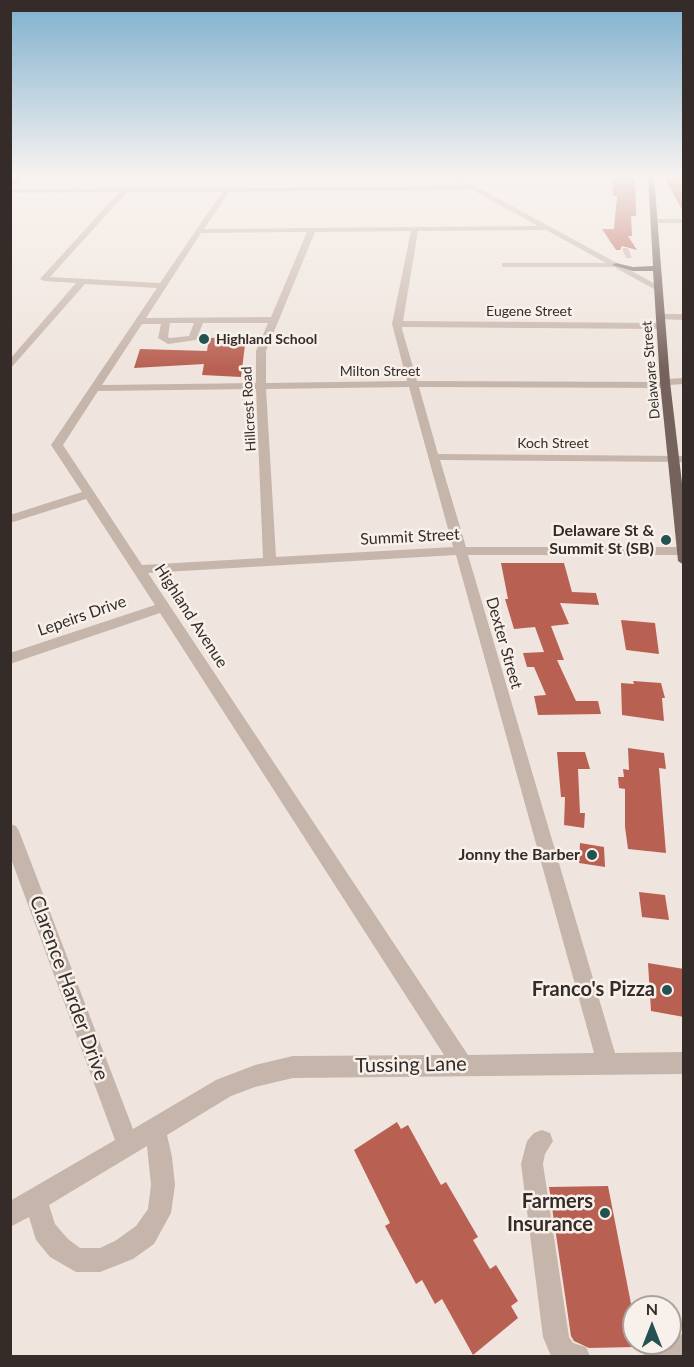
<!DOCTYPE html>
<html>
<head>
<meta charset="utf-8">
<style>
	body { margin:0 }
	#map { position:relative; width:694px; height:1367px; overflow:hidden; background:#f0e5de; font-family:Lato,sans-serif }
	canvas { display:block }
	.frame { position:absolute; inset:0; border:12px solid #352c29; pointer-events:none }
	.north { position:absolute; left:622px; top:1295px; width:60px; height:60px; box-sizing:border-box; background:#f8f0ea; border:2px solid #aaa29d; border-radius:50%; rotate:0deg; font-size:16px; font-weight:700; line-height:24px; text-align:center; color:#352c29 }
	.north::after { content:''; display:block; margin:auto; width:21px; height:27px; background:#245250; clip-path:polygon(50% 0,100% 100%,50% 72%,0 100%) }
</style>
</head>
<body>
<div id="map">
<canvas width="694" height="1367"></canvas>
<div class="frame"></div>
<div class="north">N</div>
</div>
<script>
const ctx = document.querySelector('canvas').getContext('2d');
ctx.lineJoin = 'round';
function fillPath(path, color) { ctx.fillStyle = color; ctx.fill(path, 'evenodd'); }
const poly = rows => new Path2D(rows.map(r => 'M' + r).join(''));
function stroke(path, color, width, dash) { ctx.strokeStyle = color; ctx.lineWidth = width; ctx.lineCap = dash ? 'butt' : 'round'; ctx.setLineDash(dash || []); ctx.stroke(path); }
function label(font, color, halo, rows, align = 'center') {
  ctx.font = font + ' Lato,sans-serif'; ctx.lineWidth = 5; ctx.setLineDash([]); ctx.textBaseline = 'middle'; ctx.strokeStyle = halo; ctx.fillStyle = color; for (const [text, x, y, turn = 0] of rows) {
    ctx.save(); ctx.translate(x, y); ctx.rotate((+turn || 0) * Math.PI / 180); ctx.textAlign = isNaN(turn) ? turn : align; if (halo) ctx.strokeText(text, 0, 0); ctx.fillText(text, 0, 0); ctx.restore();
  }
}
fillPath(poly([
	[613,176,635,176,636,216,631,216,632,236,628,236,637,250,622,246,620,250,616,250,602,229,614,229,617,196,613,196],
	[663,176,684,176,684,213],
	[246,337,241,377,202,375,204,364,134,368,140,349,207,351,209,338],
	[501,563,564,563,572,592,596,593,599,605,560,603,569,624,551,626,564,660,557,660,576,701,598,701,601,714,538,715,534,696,546,695,534,667,527,667,523,653,544,652,535,627,514,629,505,599,508,599],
	[621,620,655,623,659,654,626,650],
	[633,681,661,683,665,698,662,698,664,721,622,715,621,683,634,684],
	[628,748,664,753,666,769,659,768,666,853,628,849,625,827,625,789,619,788,618,777,624,777,623,769,629,770],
	[557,752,585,752,590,769,578,769,580,813,585,813,584,828,564,825,565,797,561,797],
	[580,843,604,847,605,867,579,863],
	[639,892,665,895,669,920,642,917],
	[648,963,684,969,684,1017,651,1011],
	[397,1122,401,1129,408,1125,441,1185,446,1182,478,1237,473,1240,490,1269,496,1265,518,1301,511,1306,518,1318,473,1355,442,1299,435,1304,422,1280,416,1284,385,1226,390,1223,354,1150],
	[608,1186,634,1319,634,1347,589,1348,574,1341,571,1336,549,1187]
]), '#b86153');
fillPath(poly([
	[448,176,457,176,661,287,654,289,614,267,502,267,502,263,606,263,546,230,418,231,403,321,660,323,665,326,660,329,402,327,402,329,417,381,660,382,665,379,684,378,684,384,670,385,665,388,419,387,438,454,684,456,684,462,440,460,466,547,684,547,684,555,468,555,615,1053,684,1052,684,1074,293,1078,255,1087,231,1096,167,1135,172,1157,175,1185,171,1213,154,1244,133,1259,100,1272,76,1272,50,1257,36,1240,29,1217,10,1227,10,1201,115,1140,10,856,10,824,16,826,19,831,133,1129,216,1080,255,1065,293,1056,444,1055,160,613,10,664,10,653,155,605,86,499,10,523,10,515,82,492,51,445,157,288,85,284,10,369,10,359,76,283,44,281,40,279,119,192,10,193,10,189,465,186,448,176],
	[472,190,538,226,204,229,229,192,472,190],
	[127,192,222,192,160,283,50,277,127,192],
	[411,231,392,324,407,381,266,383,266,351,315,232,411,231],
	[307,232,271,317,146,318,201,233,307,232],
	[170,323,194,323,189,336,170,338,168,337,170,323],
	[203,323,268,323,256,351,256,383,102,385,142,324,161,324,158,338,168,344,196,340,203,323],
	[409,387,453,547,276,557,266,389,409,387],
	[256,389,263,558,142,565,63,445,98,391,256,389],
	[456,555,594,1053,468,1055,148,573,456,555],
	[147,1146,151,1185,148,1209,136,1226,115,1241,100,1248,80,1248,68,1239,55,1224,49,1205,147,1146],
	[654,219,684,219,684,223,651,223,654,219],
	[622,248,628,248,632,258,626,258,622,248],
	[660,314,684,314,684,320,657,319,656,317,660,314],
	[542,1130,550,1133,553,1141,545,1154,543,1164,569,1337,573,1343,586,1347,590,1356,551,1356,543,1337,521,1164,527,1141,534,1133,542,1130],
	[684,1333,684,1356,643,1356,647,1347,656,1343,670,1343,675,1337,684,1333]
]), '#c6b5ab');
fillPath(poly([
	[17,176,25,176,10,187,10,181,17,176],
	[648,176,654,176,670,382,684,500,684,565,678,561,660,382,653,271,633,271,612,265,616,263,633,267,653,266,648,176]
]), '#75625c');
const rail = poly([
	[10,179,27,176]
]);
stroke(rail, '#352c29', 3);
stroke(rail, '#f8f0ea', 2, [7]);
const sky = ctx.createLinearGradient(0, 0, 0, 368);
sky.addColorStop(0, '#7eb0ce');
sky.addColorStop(0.48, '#f8f3f0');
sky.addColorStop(1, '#f8f3f000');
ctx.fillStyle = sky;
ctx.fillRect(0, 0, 694, 368);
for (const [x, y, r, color] of [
	[204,339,6,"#245250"],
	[666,540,6,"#245250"],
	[592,855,6,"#245250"],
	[667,990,6,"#245250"],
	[605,1213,6,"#245250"]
]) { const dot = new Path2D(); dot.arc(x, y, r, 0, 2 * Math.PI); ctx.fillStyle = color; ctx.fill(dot); stroke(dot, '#f8f0ea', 2); }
label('14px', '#352c29', '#f8f0ea', [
	["Eugene Street",529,311],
	["Delaware Street",651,370,-95],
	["Milton Street",380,371],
	["Hillcrest Road",249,409,-93],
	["Koch Street",553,443]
]);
label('bold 14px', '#352c29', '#f8f0ea', [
	["Highland School",216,339]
], 'left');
label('bold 16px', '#352c29', '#f8f0ea', [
	["Delaware St &",654,531],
	["Summit St (SB)",654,549],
	["Jonny the Barber",580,855]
], 'right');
label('16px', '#352c29', '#f8f0ea', [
	["Summit Street",410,537,-3],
	["Lepeirs Drive",82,616,-19],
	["Highland Avenue",191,616,57],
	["Dexter Street",504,643,74]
]);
label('20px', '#352c29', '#f8f0ea', [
	["Clarence Harder Drive",69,988,70],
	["Tussing Lane",411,1065,-1]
]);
label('bold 20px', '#352c29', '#f8f0ea', [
	["Franco's Pizza",655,990],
	["Farmers",593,1202],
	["Insurance",593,1225]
], 'right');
</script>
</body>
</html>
